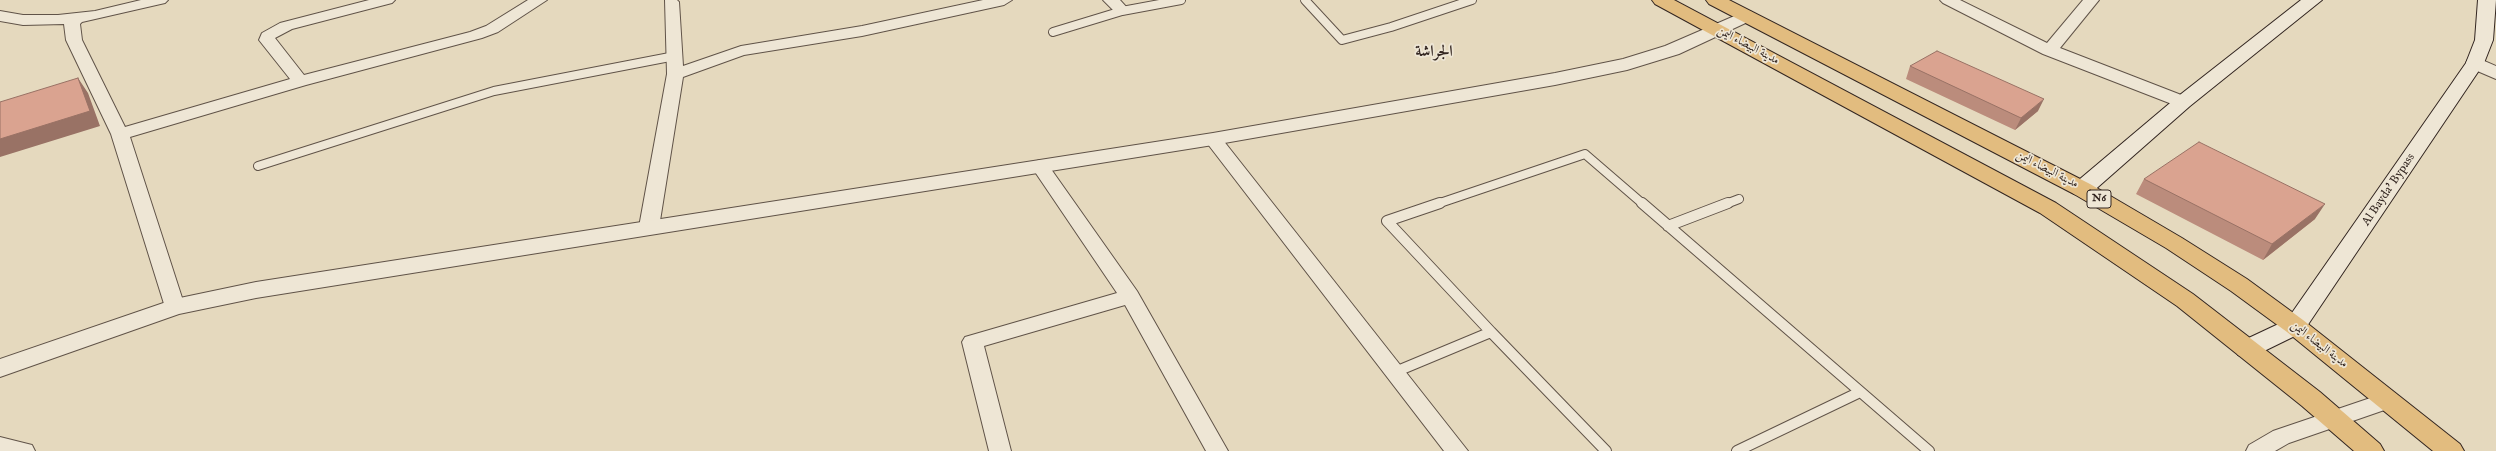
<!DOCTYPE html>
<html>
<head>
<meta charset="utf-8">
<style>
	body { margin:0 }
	canvas { display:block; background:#e5d9be }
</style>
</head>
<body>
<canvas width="2496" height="451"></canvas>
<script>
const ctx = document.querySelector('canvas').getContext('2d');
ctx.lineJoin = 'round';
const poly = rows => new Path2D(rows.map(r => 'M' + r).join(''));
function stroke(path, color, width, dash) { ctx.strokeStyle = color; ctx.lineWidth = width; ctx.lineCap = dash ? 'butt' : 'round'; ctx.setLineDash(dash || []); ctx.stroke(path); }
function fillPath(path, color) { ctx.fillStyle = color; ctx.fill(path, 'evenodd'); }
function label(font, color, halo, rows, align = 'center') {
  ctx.font = font + ' "IM FELL English",Amiri,serif'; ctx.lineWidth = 3.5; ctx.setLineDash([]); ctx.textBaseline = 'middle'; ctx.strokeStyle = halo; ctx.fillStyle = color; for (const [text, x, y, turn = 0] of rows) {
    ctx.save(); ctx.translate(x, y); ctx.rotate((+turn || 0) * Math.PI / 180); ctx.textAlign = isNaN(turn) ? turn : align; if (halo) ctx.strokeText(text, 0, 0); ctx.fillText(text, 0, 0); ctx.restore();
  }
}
const serviceFar1 = poly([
	[1305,0,1342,40,1391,27,1472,0],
	[1053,32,1122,11,1181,0],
	[258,166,494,91,675,56],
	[1437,204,1585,154,1643,204],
	[1726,204,1739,199]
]);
const service = poly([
	[1440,203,1387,221,1491,332],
	[1642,203,1929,451],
	[1668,226,1728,203],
	[1395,372,1491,332,1606,451],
	[1737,451,1860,392]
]);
const minor = poly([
	[141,0,168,0,165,3,82,22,80,24,82,40,125,127,290,79,259,40,262,33,280,23,369,0,395,0,392,3,292,29,275,38,304,75,470,32,486,26,528,0,547,0,498,32,482,38,306,85,130,137,185,307,182,312,175,314,168,312,165,307,111,134,66,40,64,24,23,25,0,21,0,11,23,15,58,15,95,11,141,0],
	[665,0,677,0,679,2,683,66,741,46,862,26,983,0,1012,0,1004,5,862,36,744,55,683,77,659,227,656,231,649,233,642,231,639,227,667,74,665,0],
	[1103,0,1120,0,1130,11,1127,14,1117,14,1103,0],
	[1940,0,1960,0,2047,43,2083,0,2099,0,2060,48,2189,98,2191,102,2189,106,2183,107,2177,106,2043,54,1943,3,1940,0],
	[1213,134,1219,135,1468,451,1444,451,1207,143,1204,139,1207,135,1213,134],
	[1040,160,1046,162,1137,291,1228,451,1206,451,1125,305,984,346,1011,451,989,451,962,342,965,337,1117,293,1031,166,1034,162,1040,160],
	[2388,392,2396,394,2399,400,2396,406,2289,443,2275,451,2246,451,2249,445,2273,431,2388,392],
	[0,437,32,445,35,451,0,451,0,437]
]);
const tertiary = poly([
	[1746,11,1752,12,1755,16,1752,20,1679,54,1627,70,1555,85,1213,145,256,298,179,314,0,377,0,359,175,299,256,282,1213,133,1555,73,1623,59,1665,46,1746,11],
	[2475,57,2496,66,2496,79,2468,67,2466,63,2468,59,2475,57]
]);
const secondary = poly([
	[2301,0,2322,0,2190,106,2090,194,2082,196,2074,194,2071,189,2074,184,2176,98,2301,0],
	[2478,0,2496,0,2493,40,2484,63,2303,332,2256,355,2247,358,2238,355,2235,349,2238,343,2287,320,2466,63,2475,40,2478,0]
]);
const primary = poly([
	[1652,0,1674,0,2056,203,2193,294,2320,392,2380,444,2384,451,2354,451,2302,406,2177,306,2040,213,1655,4,1652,0],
	[1706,0,1729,0,2090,184,2182,238,2247,279,2303,320,2460,444,2464,451,2433,451,2287,332,2231,291,2166,248,2074,194,1709,4,1706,0]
]);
stroke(serviceFar1, '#605348', 10);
stroke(service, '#605348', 12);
stroke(minor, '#605348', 2);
stroke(tertiary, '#605348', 2);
stroke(secondary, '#332621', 2);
stroke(primary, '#332621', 2);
stroke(serviceFar1, '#eee6d5', 8);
stroke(service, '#eee6d5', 10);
fillPath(minor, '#eee6d5');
fillPath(tertiary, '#eee6d5');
fillPath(secondary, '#eee6d5');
fillPath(primary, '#e2bc7f');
fillPath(poly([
	[1910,66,2038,111,2015,130,1906,79],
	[2144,179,2315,219,2263,260,2136,194]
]), '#bb8c7c');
fillPath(poly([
	[78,78,88,93,100,126,0,157,0,139],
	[2044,99,2038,111,2015,130,2021,118],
	[2325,204,2315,219,2263,260,2272,244]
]), '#997265');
const building = poly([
	[1937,51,2044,99,2021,118,1910,66,1937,51],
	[78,78,90,111,0,139,0,102,78,78],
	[2199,142,2325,204,2272,244,2144,179,2199,142]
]);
fillPath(building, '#daa390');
stroke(building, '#997265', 1);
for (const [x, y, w] of [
	[2099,199,24]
]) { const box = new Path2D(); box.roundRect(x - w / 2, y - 9, w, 18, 3); ctx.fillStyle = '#eee6d5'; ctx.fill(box); stroke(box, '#332621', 1); }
label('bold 11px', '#332621', null, [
	["N6",2099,199]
]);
label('12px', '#332621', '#eee6d5', [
	["مدينة البيضاء اليمن",1748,46,28],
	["مدينة البيضاء اليمن",2047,170,27],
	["Al Bayda' Bypass",2389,190,-56],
	["مدينة البيضاء اليمن",2319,345,38]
]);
label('bold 16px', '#332621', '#eee6d5', [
	["الجراشة",1434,53]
]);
</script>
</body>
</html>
